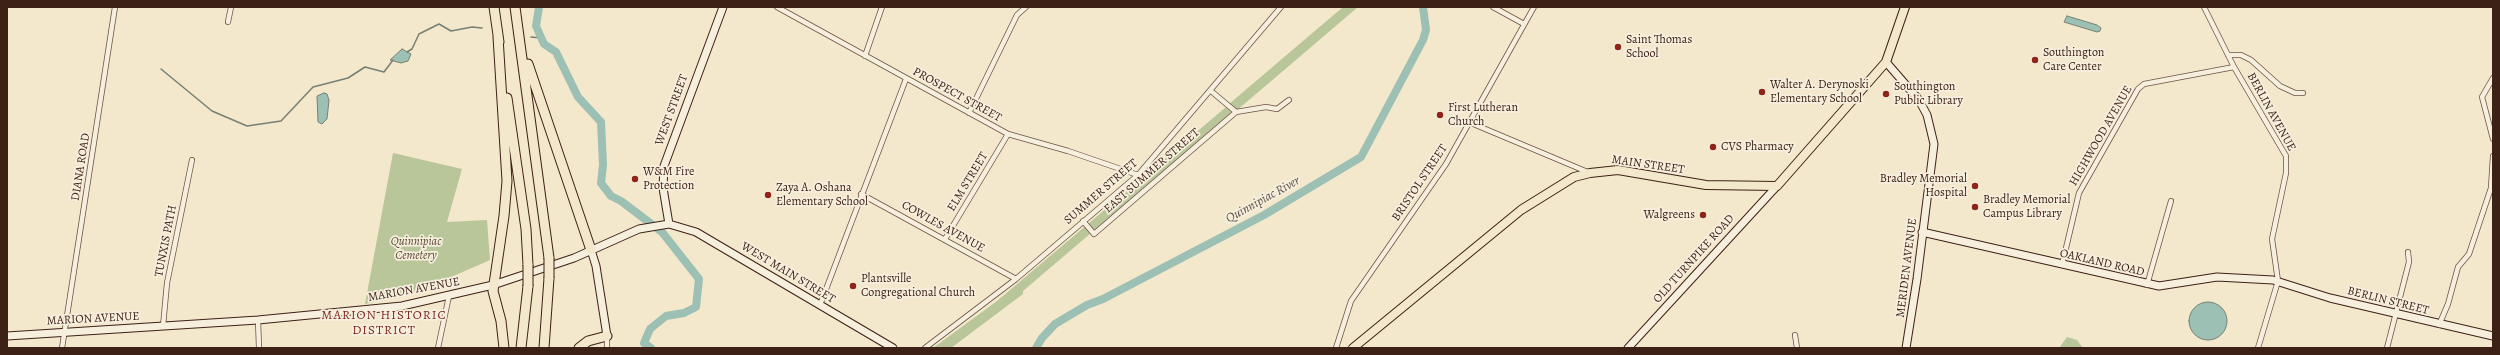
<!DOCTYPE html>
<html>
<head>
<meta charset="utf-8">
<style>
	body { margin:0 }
	#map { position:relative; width:2500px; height:355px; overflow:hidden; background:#f3e7cc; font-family:Alegreya,serif }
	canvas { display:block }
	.frame { position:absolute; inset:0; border:8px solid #3d2116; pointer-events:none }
</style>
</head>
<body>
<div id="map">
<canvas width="2500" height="355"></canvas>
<div class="frame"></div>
</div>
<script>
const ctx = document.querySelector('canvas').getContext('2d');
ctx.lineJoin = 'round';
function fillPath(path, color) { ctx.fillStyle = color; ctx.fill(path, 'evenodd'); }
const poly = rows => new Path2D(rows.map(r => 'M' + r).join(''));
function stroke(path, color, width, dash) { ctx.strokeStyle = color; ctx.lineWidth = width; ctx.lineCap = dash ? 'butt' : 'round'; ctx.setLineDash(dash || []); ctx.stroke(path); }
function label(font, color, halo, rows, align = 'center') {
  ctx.font = font + ' Alegreya,serif'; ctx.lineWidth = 3.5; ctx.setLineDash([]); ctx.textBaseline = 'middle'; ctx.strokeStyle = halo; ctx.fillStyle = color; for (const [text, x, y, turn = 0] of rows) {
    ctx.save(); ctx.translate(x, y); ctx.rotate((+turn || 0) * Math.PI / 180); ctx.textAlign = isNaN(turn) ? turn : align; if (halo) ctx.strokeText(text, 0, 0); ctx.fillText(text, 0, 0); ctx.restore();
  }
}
fillPath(poly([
	[1343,7,1358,7,1236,111,1229,104],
	[1226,107,1233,113,1092,234,1091,233,1023,291,1023,294,951,348,933,348,997,301],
	[393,153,462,169,447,222,487,220,490,260,417,292,365,304],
	[2067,337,2077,340,2083,348,2059,348]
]), '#b8c69a');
const water = poly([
	[2067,16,2097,25,2101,28,2100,31,2097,32,2064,22,2067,16],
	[402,49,411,54,408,61,401,63,390,60,402,49],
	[324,93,327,94,329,100,327,119,322,124,318,122,317,96,324,93],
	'2189 321a19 19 0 1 1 38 0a19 19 0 1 1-38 0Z'
]);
fillPath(water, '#9cc0b3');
stroke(water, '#768074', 1);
stroke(poly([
	[531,37,541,38],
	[407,52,412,49,419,34,439,24,451,31,472,27,482,28],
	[161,69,212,111,247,126,281,121,313,87,348,78,365,67,384,72,393,60]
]), '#768074', 1.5);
stroke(poly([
	[539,7,536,26,544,44,556,52,578,97,601,122,603,165,601,183,611,196,621,201,662,232,699,279,696,307,684,313,666,316,650,329,644,343,651,348],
	[1036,348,1042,338,1055,324,1087,305,1103,299,1264,215,1361,157,1423,40,1426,30,1423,7]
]), '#9cc0b3', 8);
const minor = poly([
	[777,7,1008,134,1068,151,1138,175],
	[1493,7,1524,24],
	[2204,7,2234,67,2286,156,2286,173,2272,239,2278,281,2258,348],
	[228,22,231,7],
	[2228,55,2241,55,2251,60,2280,86,2295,93,2303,93],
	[865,56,882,7],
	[2493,78,2482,97,2493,139],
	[1211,91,1236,112],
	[969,113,1017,15,1026,7],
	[1471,123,1590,173],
	[861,194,1016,279],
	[1083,221,1094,234,1236,112,1266,107,1277,109,1289,100],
	[945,239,1008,134],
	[2062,265,2079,193,2138,89,2144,84,2234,67],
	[2147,285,2171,201],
	[820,305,906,79],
	[258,320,259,348],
	[2439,325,2448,304,2458,267,2469,254,2491,188,2493,156],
	[163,326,167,283,192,160],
	[1795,335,1797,348],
	[607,336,607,348],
	[62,348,115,7],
	[438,348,449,296],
	[925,348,1016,279,1138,175,1281,7],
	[1336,348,1351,301,1446,164,1534,7],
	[2387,348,2409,262,2408,252]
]);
const secondary = poly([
	[1886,62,1919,100,1927,115,1934,144,1917,279,1906,348],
	[669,224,663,188,664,166,723,7],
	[1922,232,2159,286,2217,277,2273,280,2330,298,2493,336],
	[591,250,596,266,607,336],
	[7,336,258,320,402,306,493,285,574,258,639,229,669,224,696,232,893,348],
	[1628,348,1777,186]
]);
const trunk = poly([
	[1353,348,1521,210,1574,177,1590,173,1618,170,1706,185,1777,186,1886,62,1905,7]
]);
const motorway = poly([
	[494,7,499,42],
	[515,7,549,258],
	[498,37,507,181,504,216,493,291,501,321,504,348],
	[528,64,591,250],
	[507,98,526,229,528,265],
	[521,348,528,286],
	[544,348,549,278],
	[579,348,588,341,607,336]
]);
stroke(minor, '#6a5244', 6);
stroke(secondary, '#3d2116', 9);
stroke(trunk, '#3d2116', 10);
stroke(motorway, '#3d2116', 11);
stroke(minor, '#f7efde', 4.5);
stroke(secondary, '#f7efde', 7);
stroke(trunk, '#f3e7cc', 8);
stroke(motorway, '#f3e7cc', 9);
const motorwayBridge = poly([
	[549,258,549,278],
	[528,286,528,265]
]);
stroke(motorwayBridge, '#3d2116', 11, []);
stroke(motorwayBridge, '#f3e7cc', 9);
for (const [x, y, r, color] of [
	[1618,47,4,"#8f2418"],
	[2035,60,4,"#8f2418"],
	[1762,92,4,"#8f2418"],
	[1886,94,4,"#8f2418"],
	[1440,115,4,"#8f2418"],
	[1713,147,4,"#8f2418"],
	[635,179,4,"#8f2418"],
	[1975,186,4,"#8f2418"],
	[768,195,4,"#8f2418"],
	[1975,207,4,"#8f2418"],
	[1703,215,4,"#8f2418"],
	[853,286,4,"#8f2418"]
]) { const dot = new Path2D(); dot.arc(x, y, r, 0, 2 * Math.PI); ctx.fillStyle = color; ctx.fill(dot); stroke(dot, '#f7efde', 1.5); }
label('12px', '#3d2116', '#f7efde', [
	["Saint Thomas",1626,40],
	["School",1626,54],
	["Southington",2043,53],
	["Care Center",2043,67],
	["Walter A. Derynoski",1770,85],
	["Elementary School",1770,99],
	["Southington",1894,87],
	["Public Library",1894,101],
	["First Lutheran",1448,108],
	["Church",1448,122],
	["CVS Pharmacy",1721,147],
	["W&M Fire",643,172],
	["Protection",643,186],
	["Bradley Memorial",1967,179,"right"],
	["Hospital",1967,193,"right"],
	["Zaya A. Oshana",776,188],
	["Elementary School",776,202],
	["Bradley Memorial",1983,200],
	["Campus Library",1983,214],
	["Walgreens",1695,215,"right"],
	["Plantsville",861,279],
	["Congregational Church",861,293]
], 'left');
label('12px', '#3d2116', '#f7efde', [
	["PROSPECT STREET",957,95,29],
	["WEST STREET",672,110,-70],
	["BERLIN AVENUE",2271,112,61],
	["HIGHWOOD AVENUE",2101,136,-60],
	["MAIN STREET",1648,165,8],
	["DIANA ROAD",81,167,-81],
	["EAST SUMMER STREET",1152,171,-41],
	["ELM STREET",968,182,-59],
	["BRISTOL STREET",1420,183,-56],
	["SUMMER STREET",1101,192,-41],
	["COWLES AVENUE",943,227,29],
	["TUNXIS PATH",166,241,-79],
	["OLD TURNPIKE ROAD",1694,259,-48],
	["OAKLAND ROAD",2102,263,13],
	["MERIDEN AVENUE",1907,268,-83],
	["WEST MAIN STREET",788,273,31],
	["MARION AVENUE",414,290,-10],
	["BERLIN STREET",2388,301,14],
	["MARION AVENUE",93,319,-3]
]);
label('italic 12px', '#5c4a37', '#f7efde', [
	["Quinnipiac",416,242],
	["Cemetery",416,256]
]);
label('italic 13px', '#5a5145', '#f7efde', [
	["Quinnipiac River",1263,200,-29]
]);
ctx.letterSpacing = '1px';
label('13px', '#7a1f14', '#f7efde', [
	["MARION HISTORIC",384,316],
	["DISTRICT",384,331]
]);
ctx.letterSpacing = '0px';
</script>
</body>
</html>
